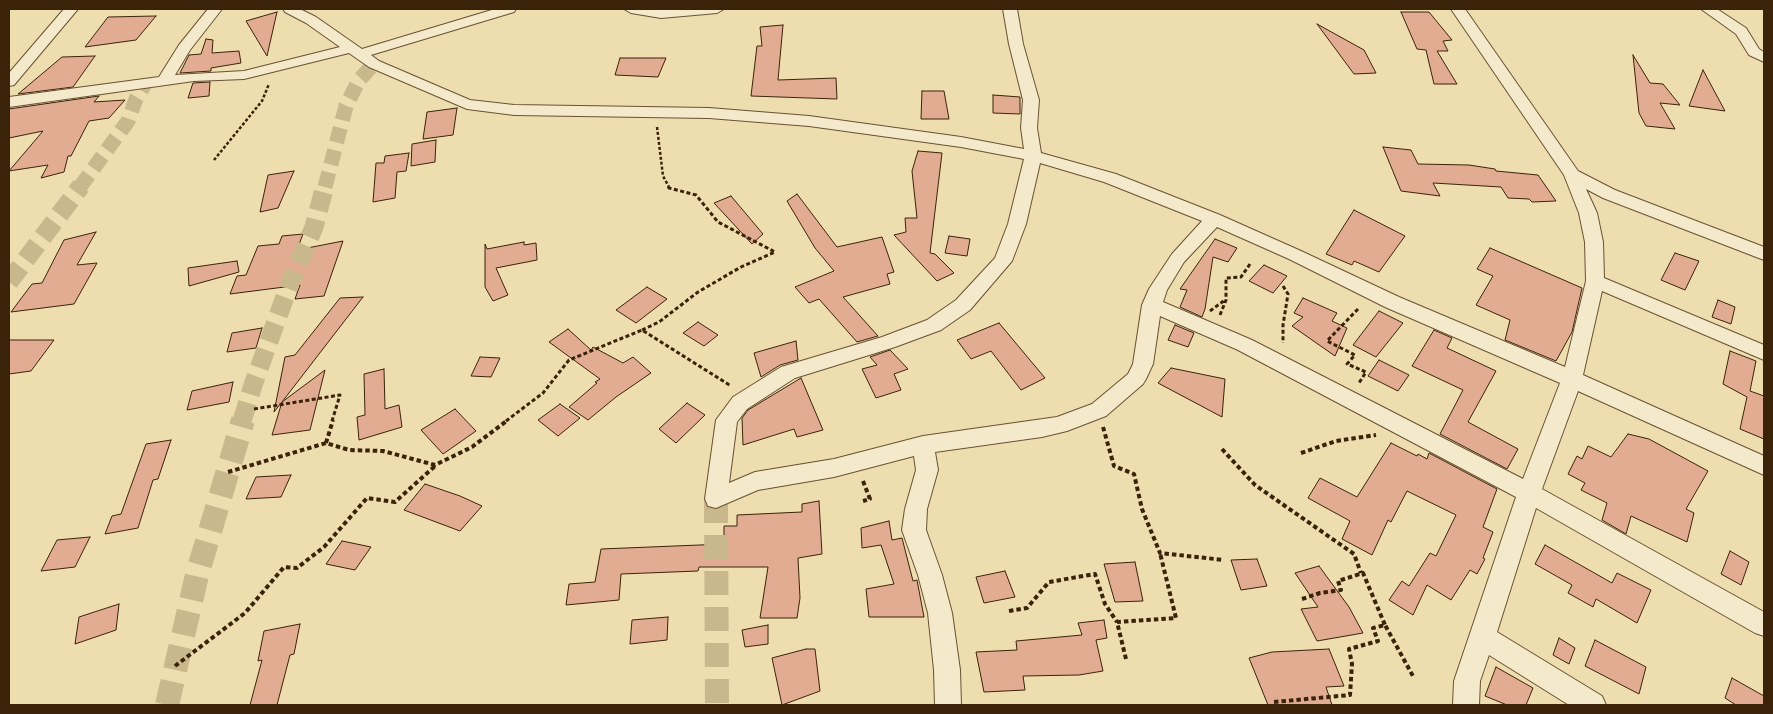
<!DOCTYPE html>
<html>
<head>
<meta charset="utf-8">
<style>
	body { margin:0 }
	#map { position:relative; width:1773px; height:714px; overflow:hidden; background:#eeddae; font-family:"IM FELL DW Pica",serif }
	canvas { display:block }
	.frame { position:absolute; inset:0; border:10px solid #3b230a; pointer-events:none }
</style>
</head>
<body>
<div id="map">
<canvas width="1773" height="714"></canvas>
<div class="frame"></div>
</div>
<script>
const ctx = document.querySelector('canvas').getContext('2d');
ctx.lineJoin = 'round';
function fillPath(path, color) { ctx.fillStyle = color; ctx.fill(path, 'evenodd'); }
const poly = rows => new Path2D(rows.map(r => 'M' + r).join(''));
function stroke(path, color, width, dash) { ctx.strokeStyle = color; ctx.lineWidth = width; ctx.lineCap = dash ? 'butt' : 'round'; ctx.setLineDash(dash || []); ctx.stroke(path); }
const building = poly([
	[277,12,267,56,246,21,277,12],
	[1401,12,1429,12,1452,40,1443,41,1448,51,1437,51,1457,84,1434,84,1426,50,1417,49,1401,12],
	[156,16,136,40,85,47,108,17,156,16],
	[1317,24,1364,50,1376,73,1354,74,1317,24],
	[783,25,778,80,836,78,837,99,751,96,757,46,762,46,760,27,783,25],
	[206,39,213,40,212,53,239,51,241,63,211,68,211,71,180,73,189,55,201,54,206,39],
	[1633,55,1650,83,1663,84,1680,105,1660,103,1675,129,1646,126,1639,113,1633,55],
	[95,56,73,87,18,94,62,57,95,56],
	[620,58,666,58,658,77,615,75,620,58],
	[1703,70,1725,111,1689,106,1703,70],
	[210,82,209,96,188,98,193,83,210,82],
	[922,91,944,91,949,119,921,119,922,91],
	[993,95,1020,97,1020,114,993,113,993,95],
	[99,96,94,102,125,100,109,118,89,121,71,156,68,156,64,172,41,178,48,165,9,171,43,131,9,138,9,109,99,96],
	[457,108,453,135,423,139,427,112,457,108],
	[436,140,435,162,411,166,412,144,436,140],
	[1383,147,1411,150,1418,164,1469,165,1495,169,1496,171,1538,175,1556,201,1532,202,1529,199,1508,198,1501,187,1433,183,1440,196,1401,191,1383,147],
	[918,151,942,153,930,253,935,254,954,273,937,281,894,235,906,232,905,218,917,218,912,171,918,151],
	[409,153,406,171,397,172,395,198,373,202,376,163,384,163,385,156,409,153],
	[294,171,278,208,260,212,268,175,294,171],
	[797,194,837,247,882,237,894,272,887,274,890,284,843,297,878,336,857,342,819,299,809,303,795,287,834,271,815,248,787,201,797,194],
	[731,196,763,234,752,244,714,203,731,196],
	[1354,210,1405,236,1379,272,1354,261,1352,265,1326,254,1354,210],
	[96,232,77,265,97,263,74,304,11,312,32,284,42,283,64,240,96,232],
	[303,234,297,250,343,241,324,296,295,299,300,285,230,294,237,276,246,275,258,246,279,244,282,236,303,234],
	[949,236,970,239,967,256,945,253,949,236],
	[1215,239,1237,248,1228,262,1213,257,1205,309,1202,317,1180,307,1187,290,1180,289,1215,239],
	[524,242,524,245,536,243,537,260,496,268,508,295,493,301,485,287,485,244,487,249,524,242],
	[1490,248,1582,288,1572,332,1556,361,1505,340,1510,320,1476,305,1493,276,1477,269,1490,248],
	[1675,253,1699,261,1685,290,1661,280,1675,253],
	[237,261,239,272,189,286,188,268,237,261],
	[1264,265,1287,276,1273,293,1249,281,1264,265],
	[647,287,667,299,636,323,616,310,647,287],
	[363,297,282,402,325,370,310,430,272,435,282,402,274,412,285,357,295,355,340,298,363,297],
	[1303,298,1337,313,1332,321,1347,328,1335,356,1292,326,1303,317,1294,313,1303,298],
	[1718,300,1735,307,1731,324,1712,317,1718,300],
	[1379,311,1403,323,1376,357,1353,345,1379,311],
	[698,322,718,335,704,346,683,333,698,322],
	[999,323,1045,378,1021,390,991,351,971,359,957,340,999,323],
	[1175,325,1194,333,1188,347,1168,340,1175,325],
	[262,328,256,348,227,352,232,333,262,328],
	[568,329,591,350,593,347,623,363,633,357,651,373,616,397,588,420,569,407,597,383,595,382,600,379,549,342,568,329],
	[1434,330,1452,338,1447,348,1496,371,1468,422,1518,449,1507,469,1440,434,1463,390,1412,366,1434,330],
	[9,340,54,340,31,371,9,374,9,340],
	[796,341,798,360,780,365,761,377,754,353,796,341],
	[890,350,908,369,894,374,901,390,876,398,862,369,877,365,870,357,890,350],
	[1730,351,1756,361,1750,391,1764,396,1764,439,1740,429,1747,397,1723,384,1730,351],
	[480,357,500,358,491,377,471,376,480,357],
	[1379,360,1409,375,1398,391,1368,376,1379,360],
	[1171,368,1225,379,1222,417,1158,383,1171,368],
	[384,369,385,409,399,405,402,427,359,440,357,417,365,415,364,374,384,369],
	[801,378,823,430,797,437,794,429,743,445,742,418,748,410,801,378],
	[233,382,229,402,187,410,192,391,233,382],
	[687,403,705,415,676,443,659,429,687,403],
	[560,404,580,418,558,436,538,420,560,404],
	[455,409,476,431,443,454,421,430,455,409],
	[1628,434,1649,439,1708,471,1686,509,1694,513,1687,542,1631,516,1626,534,1602,520,1607,503,1581,490,1585,483,1568,474,1577,456,1582,459,1588,446,1611,457,1628,434],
	[171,440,158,479,153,480,138,528,105,534,112,516,121,514,146,444,171,440],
	[1391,443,1417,456,1418,454,1427,459,1429,453,1497,489,1483,527,1493,532,1483,558,1485,559,1477,574,1470,570,1451,600,1427,585,1413,615,1389,600,1402,581,1409,586,1430,553,1436,556,1456,515,1407,491,1391,522,1388,520,1372,555,1342,539,1350,521,1308,498,1320,478,1357,497,1391,443],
	[291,475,281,497,246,499,256,477,291,475],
	[425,484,460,496,482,506,460,531,404,510,425,484],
	[819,501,822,554,798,558,800,598,797,618,760,618,768,567,699,567,698,571,621,574,619,600,566,605,569,584,595,582,601,549,724,544,724,526,737,526,737,515,802,512,802,504,819,501],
	[889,521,892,540,902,538,913,581,917,580,924,617,869,617,866,589,894,584,881,545,862,548,861,528,889,521],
	[90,537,75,567,41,571,57,540,90,537],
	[342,541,371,547,355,570,326,564,342,541],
	[1545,545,1612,583,1617,573,1651,590,1637,623,1596,599,1593,607,1568,593,1572,585,1535,564,1545,545],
	[1730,551,1749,562,1741,585,1721,574,1730,551],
	[1257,559,1267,586,1241,590,1231,560,1257,559],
	[1135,562,1143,601,1115,602,1104,564,1135,562],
	[1319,566,1349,607,1363,633,1317,641,1301,609,1318,607,1295,573,1319,566],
	[1005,571,1015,597,984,603,976,577,1005,571],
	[119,604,116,630,75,644,79,617,119,604],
	[668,617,667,640,630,644,632,620,668,617],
	[1104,620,1107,638,1096,640,1103,671,1079,675,1023,676,1025,690,984,692,976,652,1017,650,1016,641,1082,635,1078,623,1104,620],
	[300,624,294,654,290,655,277,705,250,705,262,660,258,661,264,631,300,624],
	[768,625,768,644,745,647,742,630,768,625],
	[1559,638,1575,648,1569,664,1553,655,1559,638],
	[1595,640,1646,667,1639,694,1585,666,1595,640],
	[806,649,815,649,820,691,782,705,772,658,806,649],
	[1329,649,1344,686,1326,687,1332,705,1268,705,1249,658,1272,652,1329,649],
	[1496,667,1533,688,1526,705,1507,705,1485,696,1496,667],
	[1732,678,1764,696,1764,705,1736,705,1725,698,1732,678]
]);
fillPath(building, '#e1ac92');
stroke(building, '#3b230a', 1);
stroke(poly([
	[80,187,128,121,136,99,145,84],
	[325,187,346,106,359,80,374,64]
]), '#cab88d', 15, [15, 8]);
stroke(poly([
	[9,282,81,186],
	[242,421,253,385,290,283,314,227,325,186]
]), '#cab88d', 19, [19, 9]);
stroke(poly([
	[716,499,717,705],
	[167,705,197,575,243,420]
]), '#cab88d', 24, [24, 12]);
const minor = poly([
	[64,9,78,9,14,85,9,86,9,73,64,9],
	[208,9,222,9,190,50,175,75,244,71,340,47,306,23,285,12,283,9,300,9,316,17,362,49,495,9,516,9,514,12,371,55,379,61,470,100,514,105,709,108,809,116,961,137,1024,149,1021,128,1023,100,1009,44,1003,9,1017,9,1023,44,1039,100,1037,128,1041,153,1116,174,1220,215,1301,251,1399,297,1565,367,1586,281,1585,242,1579,213,1564,175,1451,9,1465,9,1578,171,1615,190,1764,247,1764,260,1603,198,1586,189,1597,213,1603,242,1604,278,1764,345,1764,360,1602,291,1583,375,1764,456,1764,475,1578,391,1542,489,1764,612,1764,636,1755,633,1536,508,1497,632,1602,696,1606,705,1569,705,1489,655,1480,681,1479,705,1453,705,1454,681,1516,497,1238,350,1160,316,1153,364,1146,379,1143,384,1106,416,1067,431,1042,437,935,452,938,470,927,509,926,530,942,575,952,613,960,670,961,705,935,705,934,670,928,613,918,575,902,530,905,509,916,470,914,456,834,477,758,490,716,508,708,506,705,499,716,420,733,397,781,367,882,337,927,320,956,300,995,258,1008,224,1024,159,961,147,809,126,709,118,514,115,467,109,369,67,349,53,244,79,194,81,9,107,9,97,159,77,179,45,208,9],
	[1040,163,1104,182,1202,221,1172,254,1149,289,1142,305,1133,364,1128,374,1092,404,1057,417,923,436,834,459,755,472,729,483,737,422,747,409,795,378,895,347,941,330,970,310,1012,261,1026,224,1040,163],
	[1217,227,1289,259,1385,307,1560,383,1523,479,1252,340,1163,302,1167,290,1184,262,1217,227],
	[624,9,661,10,724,9,717,13,661,18,631,13,624,9],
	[1701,9,1717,9,1746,28,1759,49,1764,52,1764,62,1749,55,1736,34,1701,9]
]);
stroke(minor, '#685233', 2);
stroke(poly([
	[657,127,663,176,669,187],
	[214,160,262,101,269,84]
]), '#3b230a', 2.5, [3, 2]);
stroke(poly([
	[1283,286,1288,294,1283,325,1283,343],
	[1358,309,1327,341,1355,355,1347,364,1366,372,1359,383],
	[1210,311,1225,300],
	[1220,315,1226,300,1226,278,1241,277,1250,264],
	[642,330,659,322,698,292,741,267,775,252,718,222,696,195,669,188,668,186],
	[254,409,340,395,332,421],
	[506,421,543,393,569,360,642,330,731,386]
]), '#3b230a', 3, [4, 2.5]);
stroke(poly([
	[1103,427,1114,466,1134,474,1142,509,1160,553,1224,560],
	[326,443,333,420],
	[1222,449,1255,485,1354,554,1361,573],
	[1301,453,1336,441,1376,435],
	[228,472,326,443,349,450,383,451,435,465,472,447,508,420],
	[863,481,870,499,863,501],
	[1302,599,1320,593,1341,590,1338,581,1363,573,1385,625],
	[1009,611,1027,608,1049,582,1095,574,1105,604,1117,622],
	[1126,659,1117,622,1176,618,1160,553],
	[175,666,245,613,284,567,297,568,324,547,367,498,395,502,435,466],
	[1274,702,1350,695,1352,664,1349,649,1378,641,1373,628,1385,625,1414,678]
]), '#3b230a', 4, [4.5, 3]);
fillPath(minor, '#f4e9ca');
</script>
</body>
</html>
